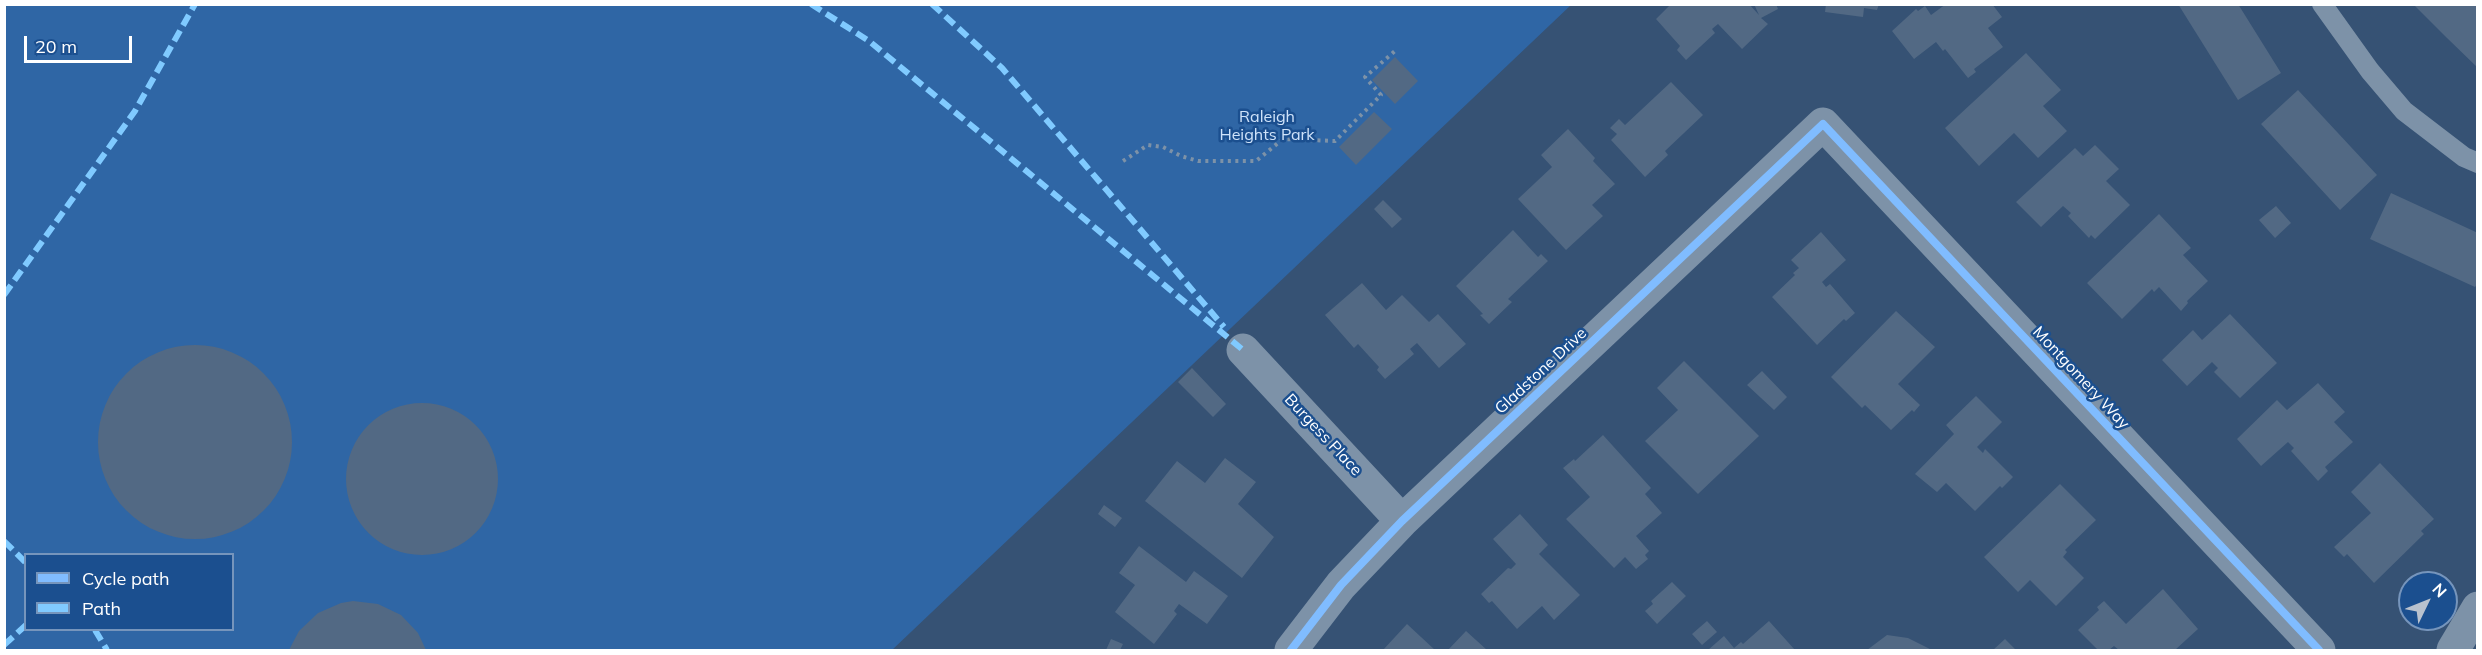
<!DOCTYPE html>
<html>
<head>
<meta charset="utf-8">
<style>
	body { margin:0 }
	#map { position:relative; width:2482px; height:655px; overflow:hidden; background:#365274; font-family:Mulish,sans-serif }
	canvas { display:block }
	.frame { position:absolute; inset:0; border:6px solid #fff; pointer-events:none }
	.legend { position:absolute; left:24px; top:553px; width:210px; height:78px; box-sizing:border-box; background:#1b4f8f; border:2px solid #7695bc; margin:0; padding:8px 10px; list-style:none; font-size:18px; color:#fff }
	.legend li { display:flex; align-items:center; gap:12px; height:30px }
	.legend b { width:30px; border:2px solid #7695bc }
	.north { position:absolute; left:2398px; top:571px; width:60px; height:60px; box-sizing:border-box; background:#1b4f8f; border:2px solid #7695bc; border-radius:50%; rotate:47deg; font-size:16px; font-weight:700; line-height:24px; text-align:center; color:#fff }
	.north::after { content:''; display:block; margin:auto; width:21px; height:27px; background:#b9c2ce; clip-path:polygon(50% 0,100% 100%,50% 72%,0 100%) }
	.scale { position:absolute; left:24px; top:36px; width:108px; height:27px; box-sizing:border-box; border:3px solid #fff; border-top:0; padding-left:8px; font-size:18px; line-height:21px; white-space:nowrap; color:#fff; -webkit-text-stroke:4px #1b4f8f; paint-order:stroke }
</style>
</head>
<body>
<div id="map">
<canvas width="2482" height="655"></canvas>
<div class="frame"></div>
<ul class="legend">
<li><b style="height:8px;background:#80bcff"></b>Cycle path</li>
<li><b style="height:8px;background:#80caff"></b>Path</li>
</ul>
<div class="north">N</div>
<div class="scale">20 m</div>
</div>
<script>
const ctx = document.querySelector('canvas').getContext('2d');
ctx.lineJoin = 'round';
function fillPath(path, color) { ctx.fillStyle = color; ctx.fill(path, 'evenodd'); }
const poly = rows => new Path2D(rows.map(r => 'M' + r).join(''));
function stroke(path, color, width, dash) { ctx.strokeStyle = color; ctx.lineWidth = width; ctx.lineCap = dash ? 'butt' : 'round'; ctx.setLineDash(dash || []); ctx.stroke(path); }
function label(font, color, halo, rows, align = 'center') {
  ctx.font = font + ' Mulish,sans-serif'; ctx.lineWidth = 5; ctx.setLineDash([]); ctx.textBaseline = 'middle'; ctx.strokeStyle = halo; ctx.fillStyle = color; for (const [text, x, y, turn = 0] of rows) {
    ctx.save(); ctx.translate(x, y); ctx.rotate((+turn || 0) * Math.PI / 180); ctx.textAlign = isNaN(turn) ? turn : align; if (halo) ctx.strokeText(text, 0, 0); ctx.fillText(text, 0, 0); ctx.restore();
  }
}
fillPath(poly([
	[4,5,1571,5,892,650,5,650],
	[26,554,232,554,232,630,26,630]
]), '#2f66a5');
fillPath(poly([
	[1671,4,1749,4,1759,15,1754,4,1776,4,1778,9,1761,18,1768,24,1742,49,1718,24,1712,29,1715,33,1686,60,1677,50,1680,46,1656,19],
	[1826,4,1879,4,1877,10,1864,8,1863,17,1825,12],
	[1946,4,1992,4,2002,17,1988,28,2003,47,1974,69,1976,72,1968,78,1945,49,1943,51,1936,42,1914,59,1892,31,1916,9,1918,11,1925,6,1931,15],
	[2178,4,2238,4,2281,73,2238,100],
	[2413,4,2478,4,2478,68,2447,38],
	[2026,53,2061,90,2043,106,2067,131,2038,158,2014,133,1979,166,1945,128],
	[1395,57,1418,81,1395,104,1372,80],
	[1671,82,1703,115,1665,151,1668,155,1645,177,1611,140,1617,134,1610,128,1619,119,1625,125],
	[2298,90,2377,175,2340,210,2261,124],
	[1374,112,1392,129,1356,165,1339,147],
	[1568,129,1595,158,1593,161,1615,184,1592,205,1603,216,1566,250,1518,199,1552,167,1541,155],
	[2095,145,2119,169,2106,181,2130,205,2095,239,2091,235,2089,238,2068,216,2071,213,2063,206,2041,227,2016,202,2075,148,2083,156],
	[2391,193,2478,233,2478,283,2475,287,2370,239],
	[1383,200,1402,219,1392,228,1374,209],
	[2276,206,2291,223,2275,238,2259,220],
	[2159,214,2191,248,2183,255,2208,281,2187,301,2188,303,2181,311,2159,287,2154,292,2152,289,2122,319,2087,283],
	[1513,230,1538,257,1541,254,1548,261,1508,299,1512,302,1489,324,1480,315,1483,314,1456,286],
	[1821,232,1846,260,1822,282,1826,287,1830,284,1855,313,1846,321,1844,319,1817,345,1772,297,1795,275,1793,273,1799,268,1791,260],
	[1362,283,1386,310,1402,295,1429,322,1438,314,1466,344,1439,368,1417,343,1410,349,1414,354,1385,379,1377,370,1379,367,1358,344,1354,348,1325,315],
	[1896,311,1935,347,1898,384,1920,405,1914,412,1912,410,1891,430,1865,405,1862,408,1831,377],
	[2230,314,2277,363,2240,398,2214,372,2218,368,2212,362,2187,386,2162,360,2193,330,2202,340],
	'98 442a97 97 0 1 1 194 0a97 97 0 1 1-194 0Z',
	[1684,361,1759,436,1698,494,1645,441,1678,410,1657,388],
	[1192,368,1226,404,1213,417,1178,382],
	[1762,371,1787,397,1774,410,1747,385],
	[2318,383,2345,412,2334,422,2353,442,2325,467,2328,471,2318,481,2291,451,2294,448,2288,442,2261,466,2237,439,2277,400,2287,410],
	[1976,396,2002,422,1977,447,1983,453,1985,449,2013,477,2002,488,2000,486,1975,511,1946,483,1937,492,1915,474,1954,434,1946,425],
	'346 479a76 76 0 1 1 152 0a76 76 0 1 1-152 0Z',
	[1603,435,1651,488,1645,494,1662,513,1636,536,1649,551,1645,555,1648,559,1636,569,1625,557,1614,568,1566,519,1590,497,1563,468,1574,459,1575,461],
	[1225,458,1256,482,1238,504,1274,537,1242,578,1145,501,1177,461,1205,483],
	[2380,463,2434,519,2421,531,2424,534,2374,583,2347,554,2344,557,2334,547,2371,513,2351,492],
	[2060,484,2096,520,2065,550,2067,552,2063,557,2084,578,2056,606,2030,580,2018,592,1984,557],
	[1104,505,1122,518,1115,527,1098,514],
	[1520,514,1548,545,1539,554,1580,595,1554,620,1542,606,1517,629,1492,601,1489,603,1481,594,1508,568,1511,569,1516,564,1493,539],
	[1139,546,1186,582,1194,571,1228,596,1207,624,1179,604,1174,611,1177,614,1154,644,1115,612,1135,585,1119,573],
	[1672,582,1686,596,1657,624,1645,611,1653,604,1651,601],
	[2163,589,2198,629,2175,650,2119,650,2114,646,2109,650,2098,650,2078,630,2099,610,2097,607,2104,601,2126,624],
	[353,601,378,604,401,615,418,633,426,650,289,650,299,631,318,613,341,603],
	[1707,621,1717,632,1702,645,1692,634],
	[1769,621,1795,650,1708,650,1724,636,1734,648,1741,642,1743,644],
	[1407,624,1435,650,1383,650],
	[1466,631,1487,650,1448,650],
	[1887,635,1908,638,1932,650,1867,650],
	[1111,639,1123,644,1120,650,1106,650],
	[2005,639,2016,650,1993,650]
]), '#526984');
stroke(poly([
	[1123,161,1148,145,1163,147,1181,156,1198,161,1256,161,1283,139,1335,141,1381,95,1365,77,1395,51]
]), '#7d92a8', 4, [3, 4.5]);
stroke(poly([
	[2322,4,2370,71,2404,111,2464,157,2478,163]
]), '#7d92a8', 20);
stroke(poly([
	[1243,350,1402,521],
	[1291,650,1341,585,1402,521,1823,124,2319,650],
	[2453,650,2478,608]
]), '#7d92a8', 33);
stroke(poly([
	[811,4,869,41,1243,350],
	[932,4,1002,68,1224,327],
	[4,295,135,111,195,4],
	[4,541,26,563],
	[95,630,107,650],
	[4,645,26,625]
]), '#80caff', 6, [12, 6]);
stroke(poly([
	[1291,650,1341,585,1402,521,1823,124,2319,650]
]), '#80bcff', 8);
label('16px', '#cfe3fa', '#1b4f8f', [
	["Raleigh",1267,117],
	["Heights Park",1267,135]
]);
label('16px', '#fff', '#1b4f8f', [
	["Gladstone Drive",1541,371,-43],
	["Montgomery Way",2081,378,47],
	["Burgess Place",1323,435,47]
]);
</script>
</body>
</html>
